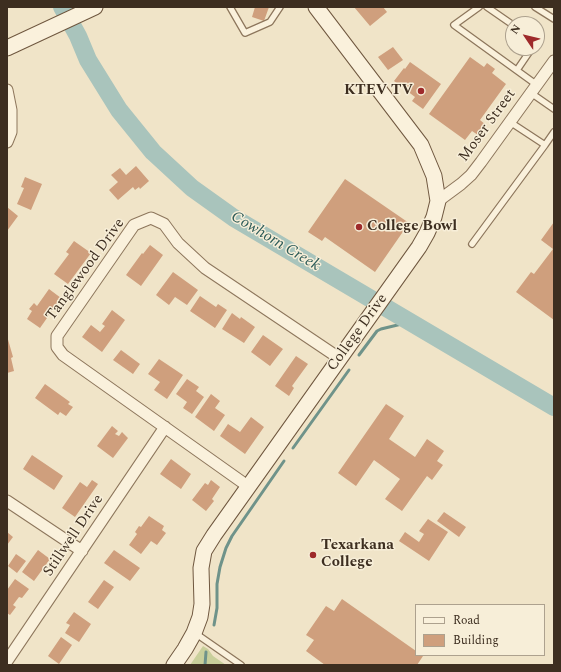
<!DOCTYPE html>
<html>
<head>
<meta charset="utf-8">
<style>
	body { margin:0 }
	#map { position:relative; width:561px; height:672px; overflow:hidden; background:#f0e4c8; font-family:Spectral,serif }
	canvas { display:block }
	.frame { position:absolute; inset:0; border:8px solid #3d2e20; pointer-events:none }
	.legend { position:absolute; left:415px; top:604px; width:130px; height:52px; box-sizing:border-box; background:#f7eed8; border:1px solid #ada18e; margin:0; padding:5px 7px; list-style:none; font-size:12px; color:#3d2e20 }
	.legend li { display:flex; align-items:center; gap:8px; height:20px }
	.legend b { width:20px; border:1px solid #ada18e }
	.north { position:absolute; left:505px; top:16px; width:40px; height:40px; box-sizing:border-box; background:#f7eed8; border:1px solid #ada18e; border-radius:50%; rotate:305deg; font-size:11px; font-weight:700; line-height:16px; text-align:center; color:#3d2e20 }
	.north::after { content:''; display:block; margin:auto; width:14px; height:18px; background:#9e2a2b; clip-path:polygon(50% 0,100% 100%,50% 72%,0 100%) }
</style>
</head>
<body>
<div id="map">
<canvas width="561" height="672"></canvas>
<div class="frame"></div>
<ul class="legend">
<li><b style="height:5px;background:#faf1dc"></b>Road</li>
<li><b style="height:11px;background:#cf9f7d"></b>Building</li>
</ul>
<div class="north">N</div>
</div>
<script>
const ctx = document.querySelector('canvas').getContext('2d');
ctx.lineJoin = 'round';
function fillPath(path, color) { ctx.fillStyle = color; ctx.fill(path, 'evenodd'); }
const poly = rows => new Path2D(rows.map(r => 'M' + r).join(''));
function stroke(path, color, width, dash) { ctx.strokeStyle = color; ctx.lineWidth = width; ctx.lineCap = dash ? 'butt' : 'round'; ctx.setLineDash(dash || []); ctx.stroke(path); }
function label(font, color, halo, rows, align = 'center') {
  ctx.font = font + ' Spectral,serif'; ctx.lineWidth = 3; ctx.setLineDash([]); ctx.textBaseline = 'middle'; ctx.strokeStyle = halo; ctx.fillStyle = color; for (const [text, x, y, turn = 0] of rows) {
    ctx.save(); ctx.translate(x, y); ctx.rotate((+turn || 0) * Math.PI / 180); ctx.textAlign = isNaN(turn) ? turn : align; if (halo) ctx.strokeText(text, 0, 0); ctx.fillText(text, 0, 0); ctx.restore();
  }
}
fillPath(poly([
	[203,646,208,649,213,656,226,665,190,665]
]), '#c9cf9b');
stroke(poly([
	[359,355,377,331,381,329,410,322],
	[293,448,349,370],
	[214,625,217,608,217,584,220,567,226,548,232,536,284,461],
	[205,665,206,652]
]), '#6f938a', 3);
stroke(poly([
	[62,7,78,36,88,60,119,110,153,152,192,188,234,218,554,407]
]), '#a9c4bc', 18);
fillPath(poly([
	[255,7,269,7,264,21,252,17],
	[354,7,383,7,387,12,370,26],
	[393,47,403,60,388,70,378,57],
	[470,57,484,67,487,63,495,69,492,73,506,84,480,120,486,125,478,135,472,131,465,140,429,114],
	[410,62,441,84,423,109,412,101,415,97,394,81,404,68,405,69],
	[136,166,149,181,140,189,139,187,135,190,133,187,118,200,109,190,118,182,111,175,120,168,126,175],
	[25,177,42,184,31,210,17,204,24,188,21,187],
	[345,179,409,223,375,272,325,237,322,241,308,232],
	[7,207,18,216,7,231],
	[554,222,554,320,516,292,531,272,534,274,553,249,541,240],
	[74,241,91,253,68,284,54,274,69,254,66,252],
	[150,245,163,255,141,286,126,275,142,253,143,254],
	[173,272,198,290,187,305,175,297,169,305,156,295],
	[49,289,61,298,40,328,27,319,32,311,29,309,34,303,37,306],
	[200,296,216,307,218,304,227,310,215,328,190,311],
	[112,310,125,320,102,352,82,337,91,325,100,332,105,326,102,324],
	[232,313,240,319,241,317,255,327,244,343,222,329],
	[263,335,283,349,270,366,251,352],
	[7,336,13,357,11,358,14,371,7,373],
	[121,350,140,364,133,374,113,360],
	[296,356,308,364,292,386,294,388,289,396,275,386],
	[159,359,183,375,167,399,154,390,160,382,148,374],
	[187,379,199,387,196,391,204,397,192,414,183,408,187,402,176,394],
	[45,384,70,402,68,404,73,407,66,416,60,412,58,415,35,398],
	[211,394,220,401,215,408,225,415,214,431,195,417],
	[386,404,404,416,389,439,415,457,427,439,444,451,437,461,443,465,432,480,427,476,402,511,385,499,400,479,374,460,356,486,338,473],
	[251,417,264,427,245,454,220,436,228,424,240,432],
	[112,426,118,431,115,434,119,436,122,432,128,438,113,458,97,446],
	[32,455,63,476,54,490,23,469],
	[171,459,191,474,181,489,160,474],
	[92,480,98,484,75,517,62,508,80,482,87,487],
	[211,480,220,487,212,499,214,501,206,511,192,500,205,483,208,485],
	[444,512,466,527,459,537,437,521],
	[149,516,164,526,162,530,166,533,157,545,151,541,141,554,129,545,137,534,135,532,139,526,141,527],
	[428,519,448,532,429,561,399,541,405,532,419,542,424,534,419,531],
	[7,532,13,537,7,545],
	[38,550,50,559,34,581,22,572],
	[114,550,140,568,130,581,104,563],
	[16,554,26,561,17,573,8,566],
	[15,579,29,589,22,598,19,597,13,605,16,607,10,615,7,613,7,590],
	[104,580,114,587,98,609,88,602],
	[342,599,416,651,416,655,421,655,423,656,417,665,325,665,306,651,314,640,306,635,326,606,334,611],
	[74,612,91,624,79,642,65,633,70,625,66,623],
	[61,637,72,645,59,664,48,656]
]), '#cf9f7d');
const lane = poly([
	[230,7,245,33,270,22,280,7],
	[479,7,454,25,537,85],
	[487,7,513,25],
	[535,7,554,19],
	[517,70,532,48],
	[531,93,554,109],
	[510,122,545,145,554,132],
	[472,244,545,145],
	[195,633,241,665]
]);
const street = poly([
	[7,90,11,110,11,132,7,142],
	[438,201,461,184,471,175,481,162,554,61],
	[249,487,63,355,57,347,57,336,134,225,151,218,164,224,178,243,205,268,339,358],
	[7,501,82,551],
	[7,661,165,427]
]);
const secondary = poly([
	[7,48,95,7],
	[174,665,185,649,194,633,200,617,202,604,201,568,204,551,214,535,419,247,427,233,434,217,438,201,434,176,421,145,316,7]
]);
stroke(lane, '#8d765c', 8);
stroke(street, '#8d765c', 13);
stroke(secondary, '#6f573f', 17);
stroke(lane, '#faf1dc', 5.5);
stroke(street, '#faf1dc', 11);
stroke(secondary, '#faf1dc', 15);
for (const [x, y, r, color] of [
	[421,91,4,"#9e2a2b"],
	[359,227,4,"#9e2a2b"],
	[313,555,4,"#9e2a2b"]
]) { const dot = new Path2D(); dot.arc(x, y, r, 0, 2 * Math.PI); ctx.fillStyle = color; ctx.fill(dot); stroke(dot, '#f7eed8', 1.5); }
label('bold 15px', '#3d2e20', '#f7eed8', [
	["KTEV TV",413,91,"right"],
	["College Bowl",367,227],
	["Texarkana",321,546],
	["College",321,563]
], 'left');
label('15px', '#3d2e20', '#f7eed8', [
	["Moser Street",488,126,-54],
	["Tanglewood Drive",86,270,-54],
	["College Drive",358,333,-54],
	["Stillwell Drive",74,536,-56]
]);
label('italic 16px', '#2f5d5a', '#f7eed8', [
	["Cowhorn Creek",275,242,31]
]);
</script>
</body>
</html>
